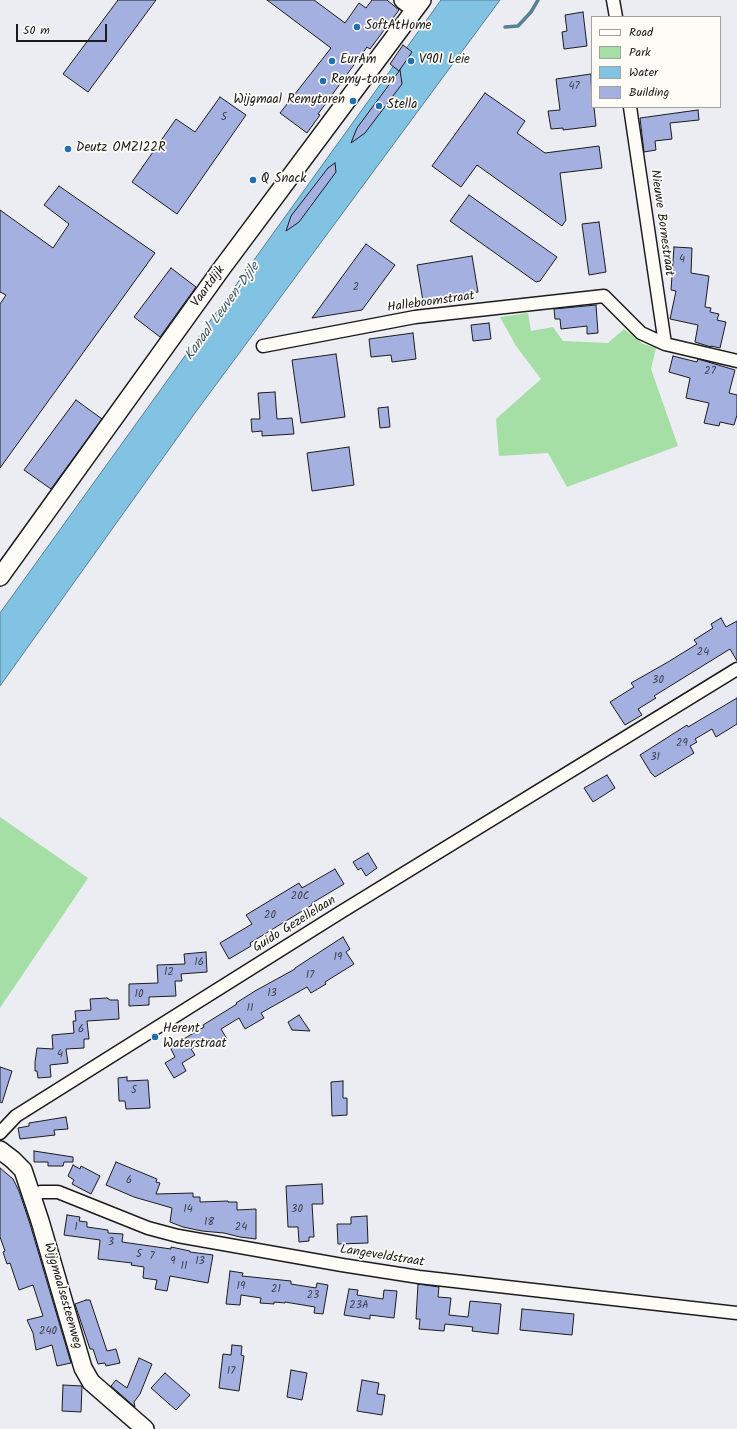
<!DOCTYPE html>
<html>
<head>
<meta charset="utf-8">
<style>
	body { margin:0 }
	#map { position:relative; width:737px; height:1429px; overflow:hidden; background:#ebedf2; font-family:Kalam,sans-serif }
	canvas { display:block }
	.legend { position:absolute; left:591px; top:16px; width:130px; height:92px; box-sizing:border-box; background:#fdfcf7; border:1px solid #a3a29f; margin:0; padding:5px 7px; list-style:none; font-size:12px; color:#1c1c1c }
	.legend li { display:flex; align-items:center; gap:8px; height:20px }
	.legend b { width:20px; border:1px solid #a3a29f }
	.scale { position:absolute; left:16px; top:24px; width:91px; height:18px; box-sizing:border-box; border:2px solid #1c1c1c; border-top:0; padding-left:5px; font-size:12px; line-height:14px; white-space:nowrap; color:#1c1c1c; -webkit-text-stroke:3px #fdfcf7; paint-order:stroke }
</style>
</head>
<body>
<div id="map">
<canvas width="737" height="1429"></canvas>
<ul class="legend">
<li><b style="height:5px;background:#fdfcf7"></b>Road</li>
<li><b style="height:11px;background:#a5dfa5"></b>Park</li>
<li><b style="height:11px;background:#82c2e2"></b>Water</li>
<li><b style="height:11px;background:#a4b0e0"></b>Building</li>
</ul>
<div class="scale">50 m</div>
</div>
<script>
const ctx = document.querySelector('canvas').getContext('2d');
ctx.lineJoin = 'round';
function fillPath(path, color) { ctx.fillStyle = color; ctx.fill(path, 'evenodd'); }
const poly = rows => new Path2D(rows.map(r => 'M' + r).join(''));
function stroke(path, color, width, dash) { ctx.strokeStyle = color; ctx.lineWidth = width; ctx.lineCap = dash ? 'butt' : 'round'; ctx.setLineDash(dash || []); ctx.stroke(path); }
function label(font, color, halo, rows, align = 'center') {
  ctx.font = font + ' Kalam,sans-serif'; ctx.lineWidth = 3.5; ctx.setLineDash([]); ctx.textBaseline = 'middle'; ctx.strokeStyle = halo; ctx.fillStyle = color; for (const [text, x, y, turn = 0] of rows) {
    ctx.save(); ctx.translate(x, y); ctx.rotate((+turn || 0) * Math.PI / 180); ctx.textAlign = isNaN(turn) ? turn : align; if (halo) ctx.strokeText(text, 0, 0); ctx.fillText(text, 0, 0); ctx.restore();
  }
}
fillPath(poly([
	[528,313,531,331,553,327,563,341,608,343,624,329,643,344,656,348,651,369,678,446,567,487,548,453,499,456,496,419,541,379,516,346,500,317],
	[0,817,88,878,0,1008]
]), '#a5dfa5');
const water = poly([
	[441,0,500,0,195,413,0,686,0,613,441,0]
]);
fillPath(water, '#82c2e2');
stroke(water, '#598093', 1);
stroke(poly([
	[505,27,518,26,531,12,538,0]
]), '#598093', 3.5);
const building = poly([
	[118,0,156,0,88,92,63,74,118,0],
	[267,0,314,0,345,23,359,3,366,8,372,0,387,0,399,10,370,49,367,47,318,114,320,115,307,133,280,113,331,48,267,0],
	[583,12,587,46,564,49,562,32,567,31,565,15,583,12],
	[403,45,412,52,399,71,390,64,403,45],
	[400,70,402,84,365,133,351,143,357,128,400,70],
	[591,74,592,107,594,107,596,126,563,130,563,128,551,129,548,111,560,110,556,79,591,74],
	[485,93,525,121,517,133,545,153,599,146,602,168,560,173,566,220,562,226,477,165,461,187,432,166,485,93],
	[220,97,246,115,177,214,132,182,176,119,195,132,220,97],
	[698,110,699,120,670,123,672,139,655,141,656,150,644,152,640,118,698,110],
	[335,163,336,172,299,222,286,231,291,216,328,168,335,163],
	[59,186,155,253,0,468,0,304,6,295,0,292,0,210,53,248,69,224,44,205,59,186],
	[469,195,557,257,540,281,536,282,450,221,469,195],
	[599,222,606,272,589,275,582,224,599,222],
	[366,244,395,265,362,310,312,318,366,244],
	[674,247,692,248,691,273,709,276,705,307,711,308,710,312,719,314,717,320,726,322,720,348,711,346,711,347,695,342,698,325,670,319,676,291,671,290,674,247],
	[472,256,478,292,423,301,417,265,472,256],
	[171,268,196,287,160,337,134,317,171,268],
	[596,305,598,333,587,334,587,326,561,329,560,319,555,319,554,309,596,305],
	[489,323,491,339,473,341,471,325,489,323],
	[413,333,416,359,392,362,391,355,371,357,369,339,413,333],
	[336,354,345,417,301,423,292,360,336,354],
	[673,356,697,362,698,359,735,370,729,393,737,395,737,415,734,425,720,422,719,426,704,423,709,403,686,398,690,378,669,372,673,356],
	[275,392,277,419,292,418,294,434,262,436,262,431,252,432,251,419,260,419,258,393,275,392],
	[76,400,102,419,51,489,24,470,76,400],
	[388,407,390,427,380,428,378,408,388,407],
	[349,447,354,485,312,491,307,453,349,447],
	[721,618,726,627,737,621,737,661,730,649,654,696,656,698,638,709,642,715,625,725,610,702,634,687,631,683,668,662,697,644,694,640,713,628,711,624,721,618],
	[737,698,737,724,716,737,712,729,695,739,697,742,690,746,694,753,655,777,651,773,640,755,687,725,688,727,737,698],
	[607,775,615,788,593,802,584,788,607,775],
	[368,853,377,868,366,876,361,868,358,870,353,862,368,853],
	[335,869,344,884,312,903,312,905,250,943,251,946,229,959,220,943,252,924,246,915,299,883,302,888,335,869],
	[343,937,350,949,346,952,354,964,325,982,326,984,311,993,307,987,261,1013,264,1018,245,1029,239,1018,221,1029,227,1039,215,1046,210,1038,191,1049,195,1055,182,1063,186,1071,174,1078,165,1063,175,1057,170,1047,204,1027,203,1025,237,1004,236,1003,255,991,295,969,295,968,343,937],
	[206,952,207,972,181,974,182,981,175,981,176,996,149,997,149,1005,129,1006,129,984,158,983,157,965,185,964,184,954,206,952],
	[107,998,110,1000,118,1000,119,1019,87,1021,89,1039,84,1039,84,1048,66,1049,68,1063,50,1065,51,1077,38,1078,37,1071,35,1071,35,1062,37,1048,53,1049,52,1035,74,1033,73,1021,76,1021,75,1011,91,1010,90,999,107,998],
	[299,1015,310,1031,292,1030,288,1022,299,1015],
	[0,1067,12,1071,2,1103,0,1102,0,1067],
	[127,1077,127,1081,148,1080,150,1108,126,1109,125,1101,119,1101,118,1078,127,1077],
	[343,1081,343,1098,347,1098,347,1115,332,1116,331,1082,343,1081],
	[66,1117,68,1129,54,1130,55,1135,20,1139,18,1128,29,1126,29,1123,66,1117],
	[34,1151,73,1157,73,1162,64,1162,63,1166,48,1166,48,1162,34,1162,34,1151],
	[116,1162,157,1179,156,1182,160,1183,156,1194,193,1193,193,1197,200,1197,200,1202,228,1201,228,1202,237,1202,237,1210,256,1209,256,1239,240,1237,224,1233,202,1231,183,1227,170,1222,172,1208,134,1197,106,1185,116,1162],
	[73,1165,80,1169,81,1166,100,1176,91,1194,72,1184,74,1180,68,1176,73,1165],
	[0,1168,13,1179,19,1191,30,1224,71,1363,57,1366,52,1345,36,1350,33,1333,27,1320,43,1316,33,1285,19,1290,10,1263,7,1264,3,1252,5,1251,0,1237,0,1168],
	[322,1184,323,1204,312,1204,314,1237,309,1237,309,1241,299,1242,298,1227,288,1227,286,1186,322,1184],
	[67,1215,80,1217,79,1221,87,1222,87,1227,108,1230,108,1233,123,1234,122,1242,171,1249,171,1247,190,1251,190,1252,213,1255,208,1283,170,1276,167,1291,155,1289,157,1280,143,1278,144,1267,131,1265,132,1263,98,1259,100,1240,64,1235,67,1215],
	[367,1216,368,1243,338,1244,337,1224,351,1224,351,1217,367,1216],
	[230,1271,243,1273,242,1276,291,1281,291,1284,316,1288,317,1283,328,1285,323,1314,314,1313,315,1307,285,1302,285,1303,274,1302,274,1304,260,1303,261,1298,241,1295,240,1305,226,1304,230,1271],
	[418,1284,439,1287,438,1297,451,1298,449,1315,468,1317,470,1301,501,1304,498,1334,472,1331,473,1327,445,1324,444,1331,419,1329,420,1319,416,1319,418,1284],
	[349,1289,358,1290,357,1295,383,1299,384,1290,397,1291,394,1318,370,1315,370,1319,344,1315,349,1289],
	[86,1300,90,1300,107,1351,116,1349,120,1363,106,1366,105,1363,98,1364,93,1349,90,1349,75,1304,86,1300],
	[522,1309,574,1314,572,1335,520,1330,522,1309],
	[232,1345,242,1346,241,1355,244,1356,239,1391,219,1388,223,1354,231,1355,232,1345],
	[139,1358,152,1364,140,1394,134,1402,135,1407,111,1386,116,1380,127,1388,139,1358],
	[291,1370,307,1373,302,1400,287,1397,291,1370],
	[165,1373,190,1395,176,1410,151,1388,165,1373],
	[362,1380,379,1383,377,1394,385,1395,382,1415,357,1411,362,1380],
	[63,1385,82,1386,81,1412,62,1411,63,1385]
]);
fillPath(building, '#a4b0e0');
stroke(building, '#1c1c1c', 1);
const street = poly([
	[613,0,616,17],
	[630,107,665,344],
	[263,346,415,317,604,296,641,333,665,344,737,361],
	[0,1133,16,1116,341,912,737,669],
	[31,1194,42,1192,58,1192,148,1228,178,1236,342,1265,419,1277,737,1313]
]);
const secondary = poly([
	[403,0,415,9],
	[0,577,222,268,422,0],
	[0,1150,13,1160,23,1170,40,1221,83,1368,91,1382,145,1429]
]);
stroke(street, '#1c1c1c', 15);
stroke(secondary, '#1c1c1c', 20);
stroke(street, '#fdfcf7', 12);
stroke(secondary, '#fdfcf7', 17);
for (const [x, y, r, color] of [
	[357,27,4,"#1f6fb2"],
	[332,61,4,"#1f6fb2"],
	[411,61,4,"#1f6fb2"],
	[323,81,4,"#1f6fb2"],
	[353,101,4,"#1f6fb2"],
	[379,106,4,"#1f6fb2"],
	[68,149,4,"#1f6fb2"],
	[253,180,4,"#1f6fb2"],
	[155,1037,4,"#1f6fb2"]
]) { const dot = new Path2D(); dot.arc(x, y, r, 0, 2 * Math.PI); ctx.fillStyle = color; ctx.fill(dot); stroke(dot, '#fdfcf7', 1.5); }
label('11px', '#3e414d', null, [
	["47",574,87],
	["5",224,118],
	["4",682,260],
	["2",356,288],
	["27",710,372],
	["24",703,653],
	["30",658,681],
	["29",682,744],
	["31",655,758],
	["20C",300,897],
	["20",270,916],
	["19",338,958],
	["16",199,963],
	["12",169,973],
	["17",310,976],
	["13",272,994],
	["10",139,995],
	["11",250,1009],
	["6",81,1030],
	["4",60,1055],
	["5",134,1091],
	["6",129,1181],
	["14",188,1210],
	["30",297,1210],
	["18",209,1223],
	["1",76,1228],
	["24",241,1228],
	["3",111,1243],
	["5",139,1255],
	["7",152,1257],
	["9",173,1262],
	["13",200,1262],
	["11",184,1267],
	["19",241,1287],
	["21",276,1290],
	["23",313,1296],
	["23A",359,1306],
	["240",48,1332],
	["17",231,1372]
]);
label('13px', '#1c1c1c', '#fdfcf7', [
	["SoftAtHome",365,27],
	["EurAm",340,61],
	["V901 Leie",419,61],
	["Remy-toren",331,81],
	["Wijgmaal Remytoren",345,101,"right"],
	["Stella",387,106],
	["Deutz OMZ122R",76,149],
	["Q Snack",261,180],
	["Herent",163,1030],
	["Waterstraat",163,1045]
], 'left');
label('13px', '#1c1c1c', '#fdfcf7', [
	["Nieuwe Bornestraat",661,223,82],
	["Vaartdijk",209,287,-54],
	["Halleboomstraat",431,303,-8],
	["Guido Gezellelaan",295,925,-32],
	["Langeveldstraat",382,1257,9],
	["Wijgmaalsesteenweg",62,1296,74]
]);
label('italic 14px', '#455e6b', '#fdfcf7', [
	["Kanaal Leuven-Dijle",223,312,-54]
]);
</script>
</body>
</html>
